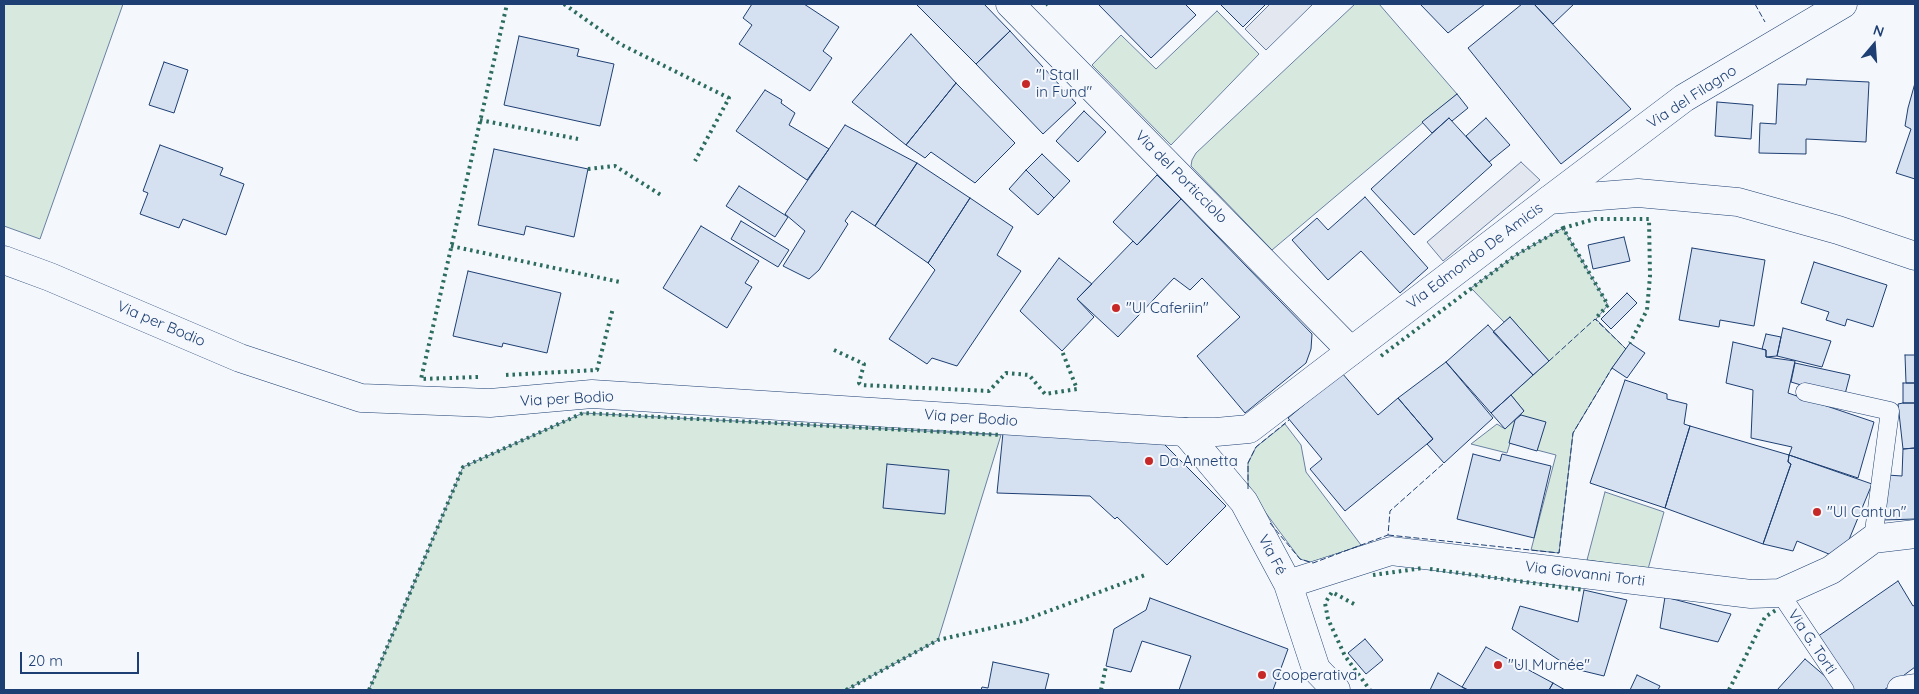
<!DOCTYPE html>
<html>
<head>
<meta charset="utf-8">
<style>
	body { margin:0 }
	#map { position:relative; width:1919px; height:694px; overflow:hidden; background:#f4f7fb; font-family:Quicksand,sans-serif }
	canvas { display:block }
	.frame { position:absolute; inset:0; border:5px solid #1d3f73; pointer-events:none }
	.north { position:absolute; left:1849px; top:20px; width:50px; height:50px; -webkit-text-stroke:4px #f4f7fb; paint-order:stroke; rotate:18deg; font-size:14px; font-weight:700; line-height:20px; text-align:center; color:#1d3f73 }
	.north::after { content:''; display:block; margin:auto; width:18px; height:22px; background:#1d3f73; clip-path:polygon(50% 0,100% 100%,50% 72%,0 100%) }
	.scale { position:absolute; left:20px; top:652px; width:119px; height:22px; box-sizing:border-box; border:2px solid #1d3f73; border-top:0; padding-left:6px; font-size:15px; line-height:18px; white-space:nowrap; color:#1d3f73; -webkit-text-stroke:4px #f4f7fb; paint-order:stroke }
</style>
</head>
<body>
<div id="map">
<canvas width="1919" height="694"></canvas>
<div class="frame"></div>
<div class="north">N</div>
<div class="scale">20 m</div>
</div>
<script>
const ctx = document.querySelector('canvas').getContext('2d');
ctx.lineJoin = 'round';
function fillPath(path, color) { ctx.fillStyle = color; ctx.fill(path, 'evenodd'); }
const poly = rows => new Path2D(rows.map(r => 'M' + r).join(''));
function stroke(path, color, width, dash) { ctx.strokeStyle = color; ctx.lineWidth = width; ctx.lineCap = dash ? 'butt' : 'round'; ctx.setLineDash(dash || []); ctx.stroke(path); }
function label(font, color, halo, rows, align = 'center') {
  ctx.font = font + ' Quicksand,sans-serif'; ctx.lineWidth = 4; ctx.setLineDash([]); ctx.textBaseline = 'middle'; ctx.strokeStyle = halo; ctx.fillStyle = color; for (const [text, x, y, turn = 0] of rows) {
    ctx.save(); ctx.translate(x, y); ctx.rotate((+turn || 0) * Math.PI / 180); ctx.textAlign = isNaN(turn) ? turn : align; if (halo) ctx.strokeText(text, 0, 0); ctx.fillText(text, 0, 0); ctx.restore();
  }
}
const green = poly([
	[4,4,123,4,40,239,4,226,4,4],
	[1355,4,1379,4,1457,94,1272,250,1191,166,1192,160,1196,153,1355,4],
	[1217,11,1259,54,1171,145,1092,65,1121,35,1156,69,1217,11],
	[1563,228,1608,305,1596,319,1626,349,1612,368,1573,433,1559,553,1531,550,1556,455,1510,443,1507,453,1471,444,1497,424,1505,429,1524,411,1511,395,1549,361,1510,317,1504,322,1471,288,1516,255,1563,228],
	[583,413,1001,435,938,640,846,690,369,690,463,467,583,413],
	[1285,424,1301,445,1306,472,1361,545,1313,563,1300,559,1248,489,1248,463,1256,447,1285,424],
	[1605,492,1664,512,1648,569,1587,560,1605,492]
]);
fillPath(green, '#d7e8df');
stroke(green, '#687fa3', 1);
const parking = poly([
	[1270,4,1313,4,1266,50,1245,29,1270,4],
	[1521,162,1540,180,1443,261,1427,242,1521,162]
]);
fillPath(parking, '#e3e8f0');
stroke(parking, '#687fa3', 1);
const building = poly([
	[752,4,804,4,839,27,823,51,832,58,810,91,739,44,752,25,743,18,752,4],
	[916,4,984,4,1010,31,976,64,916,4],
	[1098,4,1185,4,1196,15,1151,58,1098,4],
	[1220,4,1266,4,1243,27,1220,4],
	[1420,4,1485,4,1448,33,1420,4],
	[1522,4,1534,4,1631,109,1561,164,1468,48,1522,4],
	[1534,4,1574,4,1553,24,1534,4],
	[1010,31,1076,103,1043,134,976,64,1010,31],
	[911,34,956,83,906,145,852,102,911,34],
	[519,36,579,49,577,56,614,64,600,126,504,105,519,36],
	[164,62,188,70,174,113,149,105,164,62],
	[1807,79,1869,82,1866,142,1806,139,1806,154,1759,153,1760,123,1776,124,1778,84,1806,85,1807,79],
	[956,83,1015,143,975,183,931,152,925,158,906,145,956,83],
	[1915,83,1915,179,1896,173,1911,129,1905,126,1908,108,1915,83],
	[765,90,782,100,781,103,795,113,789,125,829,149,807,180,736,131,765,90],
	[1457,94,1468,108,1452,121,1449,118,1432,133,1422,122,1457,94],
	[1717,102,1753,105,1751,139,1715,136,1717,102],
	[1084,111,1106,132,1078,162,1056,141,1084,111],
	[1449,118,1492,165,1414,235,1371,189,1449,118],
	[1486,118,1510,145,1489,162,1466,136,1486,118],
	[845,125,917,163,875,226,852,211,845,221,848,224,819,270,809,279,783,266,805,231,785,214,845,125],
	[160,145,223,168,220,175,244,184,226,235,183,219,179,228,140,214,148,193,143,191,160,145],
	[494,149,588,169,574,237,526,226,524,235,478,225,494,149],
	[1042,154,1070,181,1054,198,1026,170,1042,154],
	[917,163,970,198,928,263,875,226,917,163],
	[1026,170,1054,198,1038,215,1009,189,1026,170],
	[1157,175,1181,199,1137,245,1113,222,1157,175],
	[739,186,788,217,775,237,726,206,739,186],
	[1365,197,1428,268,1400,293,1361,251,1328,280,1292,240,1317,218,1328,230,1365,197],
	[970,198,1013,227,997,255,1021,271,957,366,932,358,927,364,889,339,935,270,928,263,970,198],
	[1181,199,1312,334,1311,349,1306,363,1245,413,1197,356,1240,317,1202,278,1190,290,1174,278,1118,337,1077,299,1133,241,1137,245,1181,199],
	[741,221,789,250,778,267,731,239,741,221],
	[701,226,759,261,745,283,752,287,727,328,663,288,701,226],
	[1624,237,1630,261,1593,269,1588,245,1624,237],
	[1692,248,1765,260,1754,326,1720,320,1719,327,1679,320,1692,248],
	[1059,258,1092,284,1077,299,1094,317,1062,351,1020,311,1059,258],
	[1814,262,1887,285,1873,327,1847,319,1845,326,1826,320,1829,312,1801,303,1814,262],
	[468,271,561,293,547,353,503,343,502,347,453,336,468,271],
	[1627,293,1637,303,1611,329,1601,319,1627,293],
	[1510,317,1549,361,1533,375,1493,332,1510,317],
	[1488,325,1533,375,1491,413,1446,362,1488,325],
	[1783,328,1831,341,1822,367,1777,356,1783,328],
	[1766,334,1781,337,1777,356,1766,357,1766,350,1762,349,1766,334],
	[1733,342,1766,350,1766,357,1795,361,1788,393,1874,422,1858,478,1789,455,1792,447,1751,438,1753,390,1726,383,1733,342],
	[1630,343,1645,353,1627,378,1612,368,1630,343],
	[1905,355,1915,355,1915,383,1906,383,1905,355],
	[1446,362,1493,418,1444,463,1427,444,1433,439,1398,398,1446,362],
	[1795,363,1850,375,1844,398,1791,382,1795,363],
	[1342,373,1378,415,1398,398,1433,439,1345,511,1310,469,1322,459,1288,418,1342,373],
	[1625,380,1667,394,1667,399,1687,404,1684,424,1690,426,1665,508,1590,483,1625,380],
	[1903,383,1915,383,1915,403,1903,403,1903,383],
	[1511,395,1524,411,1505,429,1491,413,1511,395],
	[1903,403,1915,403,1915,448,1903,449,1898,404,1903,403],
	[1521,415,1546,422,1537,451,1509,443,1515,420,1521,415],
	[1690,426,1789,455,1788,462,1791,464,1763,544,1665,508,1690,426],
	[1003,433,1162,442,1226,506,1167,565,1117,517,1115,519,1090,496,997,493,1003,433],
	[1915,448,1915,519,1884,520,1887,475,1902,476,1903,449,1915,448],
	[1473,454,1500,461,1502,454,1551,466,1534,538,1457,519,1473,454],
	[1789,455,1872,484,1841,559,1797,541,1793,551,1763,544,1791,464,1788,462,1789,455],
	[887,464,949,470,945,514,883,508,887,464],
	[1898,581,1913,606,1915,605,1915,667,1884,690,1852,690,1817,637,1898,581],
	[1584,590,1627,600,1604,676,1571,668,1512,629,1520,606,1578,622,1584,590],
	[1665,597,1731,614,1718,642,1660,628,1665,597],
	[1150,598,1288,649,1273,690,1179,690,1191,656,1142,641,1131,672,1106,666,1114,629,1146,610,1150,598],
	[1365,639,1383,660,1366,674,1348,653,1365,639],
	[1486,647,1553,683,1549,690,1468,690,1462,687,1486,647],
	[1805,659,1840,689,1839,690,1777,690,1805,659],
	[993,662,1049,674,1045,690,981,690,982,687,988,688,993,662],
	[1438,673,1462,687,1468,690,1430,690,1438,673],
	[1637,675,1660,686,1658,690,1630,690,1637,675],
	[1553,683,1565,690,1549,690,1553,683]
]);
fillPath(building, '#d5e0f0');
stroke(building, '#1d3f73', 1);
const service = poly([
	[1805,392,1890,411,1873,539],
	[1780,593,1845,690]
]);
const minor = poly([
	[1010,4,1351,351],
	[1549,200,1684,98,1843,4],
	[1185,432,1244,502,1288,584,1316,669,1336,690],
	[1288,584,1391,551,1751,594,1780,593,1831,570,1873,539,1915,534],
	[1901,690,1915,688]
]);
const tertiary = poly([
	[4,260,50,277,240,358,361,398,490,403,592,394,1185,432,1216,432,1249,429,1549,200,1638,193,1738,202,1838,230,1915,256]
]);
stroke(service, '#1d3f73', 19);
stroke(minor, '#1d3f73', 29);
stroke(tertiary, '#1d3f73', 29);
stroke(service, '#f4f7fb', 18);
stroke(minor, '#f4f7fb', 28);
stroke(tertiary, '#f4f7fb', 28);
stroke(poly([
	[564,4,620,44,729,98,695,161],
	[1047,4,1048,5],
	[480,120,578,139],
	[588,169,615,166,661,195],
	[1563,228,1595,219,1649,219,1650,276,1647,310,1630,343],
	[451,246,620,282],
	[834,350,864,364,859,383,861,385,989,391,1006,373,1029,375,1045,394,1077,389,1062,351],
	[1381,356,1516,255,1563,228,1608,305,1595,319],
	[506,375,597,370,613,308],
	[478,377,421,379,507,4],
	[1430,569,1584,590],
	[1373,575,1423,568],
	[1354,604,1332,592,1325,603,1328,619,1345,656,1370,690],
	[369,690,463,467,583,413,1001,435],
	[846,690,938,640,1022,621,1145,575],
	[1101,690,1106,666],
	[1729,690,1765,617,1776,610]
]), '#2c6c60', 4, [2.5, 4]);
stroke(poly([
	[1755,4,1765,22],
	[1549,361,1595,319,1626,349],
	[1248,489,1248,463,1256,447,1289,420],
	[1270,523,1300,559,1313,563,1388,535,1390,511,1444,463],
	[1388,535,1559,553,1573,433,1612,368]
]), '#1d3f73', 1, [6, 2.5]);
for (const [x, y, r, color] of [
	[1026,84,5,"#c62828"],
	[1116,308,5,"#c62828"],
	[1149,461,5,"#c62828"],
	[1817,512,5,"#c62828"],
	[1498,665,5,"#c62828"],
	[1262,675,5,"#c62828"]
]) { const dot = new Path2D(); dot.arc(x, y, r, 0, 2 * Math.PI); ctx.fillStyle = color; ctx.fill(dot); stroke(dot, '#f4f7fb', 2); }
label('15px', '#1d3f73', '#f4f7fb', [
	["\"I Stall",1036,75],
	["in Fund\"",1036,92],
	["\"Ul Caferiin\"",1126,308],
	["Da Annetta",1159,461],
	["\"Ul Cantun\"",1827,512],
	["\"Ul Murnée\"",1508,665],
	["Cooperativa",1272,675]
], 'left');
label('15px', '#1d3f73', '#f4f7fb', [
	["Via del Filagno",1692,97,-33],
	["Via del Porticciolo",1181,177,45],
	["Via Edmondo De Amicis",1475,256,-37],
	["Via per Bodio",161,324,23],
	["Via per Bodio",567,399,-3],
	["Via per Bodio",971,418,4],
	["Via Fé",1272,555,62],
	["Via Giovanni Torti",1585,574,7],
	["Via G. Torti",1812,642,56]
]);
</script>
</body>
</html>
